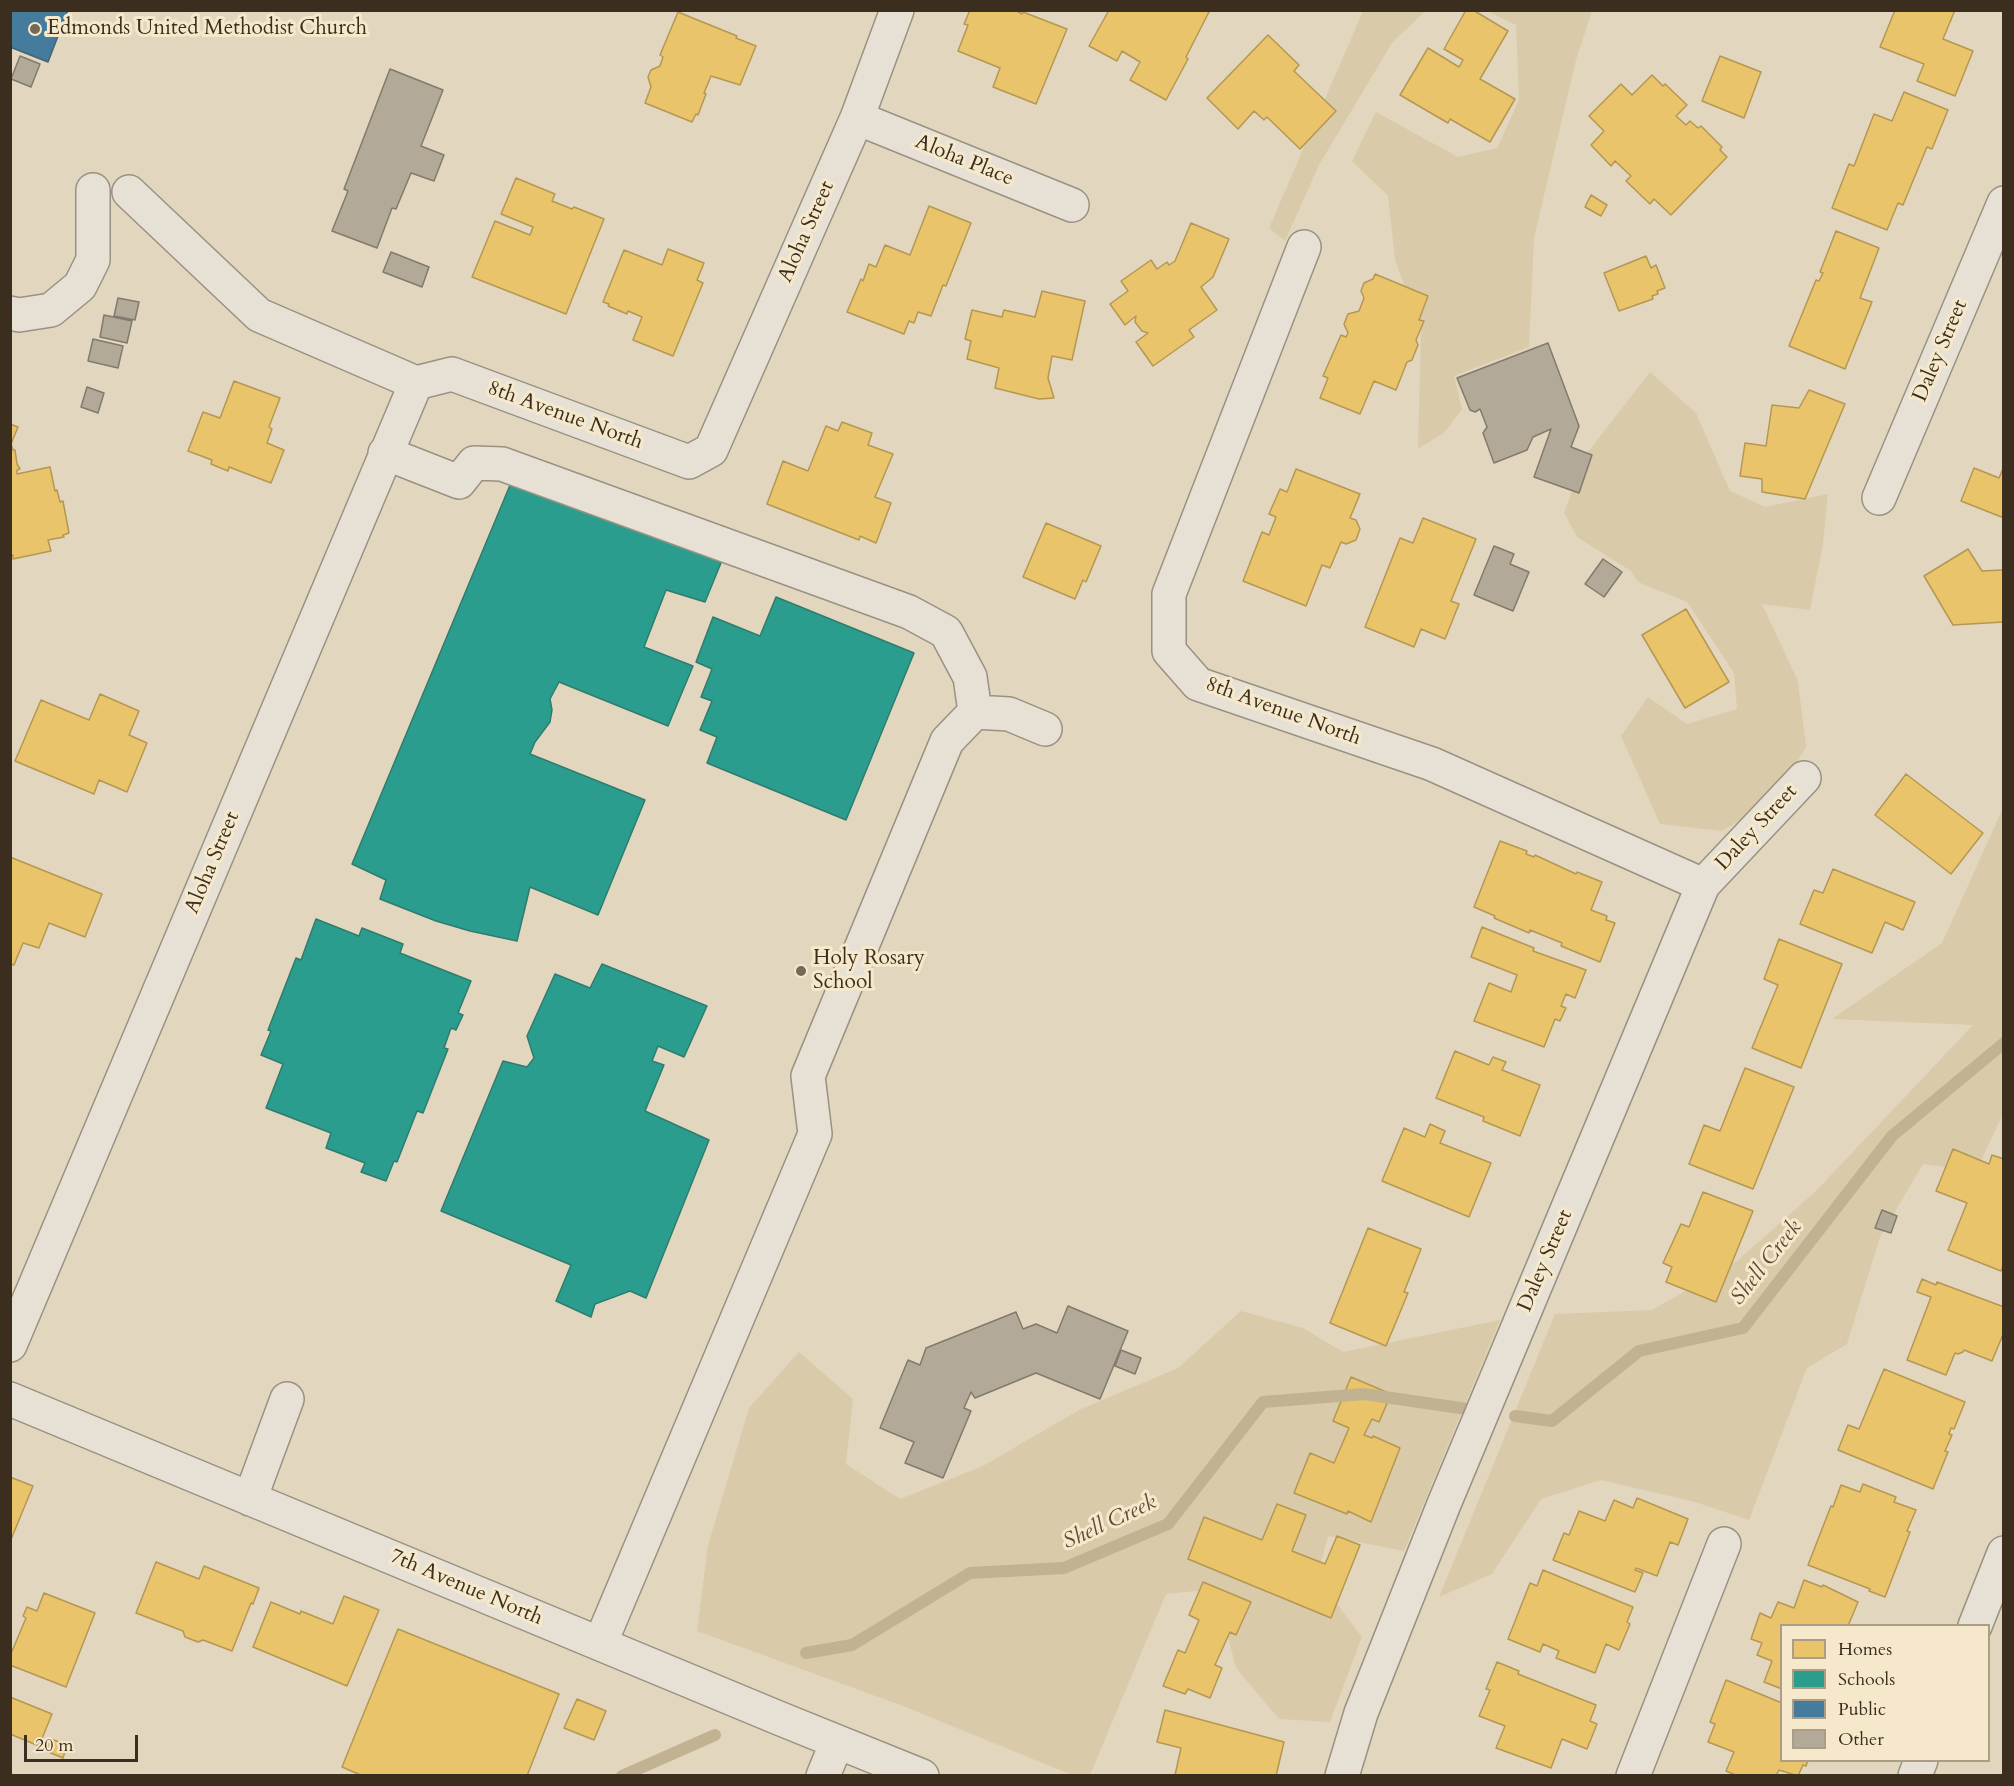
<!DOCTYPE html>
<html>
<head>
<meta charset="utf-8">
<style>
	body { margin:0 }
	#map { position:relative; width:2014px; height:1786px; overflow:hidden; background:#e2d7be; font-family:Cardo,serif }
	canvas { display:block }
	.frame { position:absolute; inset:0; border:12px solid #3c2e1f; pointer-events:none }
	.legend { position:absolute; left:1780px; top:1624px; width:210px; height:138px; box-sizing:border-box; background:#f6e9cb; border:2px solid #ac9e86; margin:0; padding:8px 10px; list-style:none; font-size:18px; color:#3c2e1f }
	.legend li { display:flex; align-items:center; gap:12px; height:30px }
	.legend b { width:30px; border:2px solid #ac9e86 }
	.scale { position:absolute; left:24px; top:1735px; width:114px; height:27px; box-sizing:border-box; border:3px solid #3c2e1f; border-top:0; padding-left:8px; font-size:18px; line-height:21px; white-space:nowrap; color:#3c2e1f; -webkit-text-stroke:4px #f6e9cb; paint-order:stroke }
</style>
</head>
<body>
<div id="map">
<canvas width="2014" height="1786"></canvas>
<div class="frame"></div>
<ul class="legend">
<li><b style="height:16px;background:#e9c46a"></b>Homes</li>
<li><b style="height:16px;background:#2a9d8f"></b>Schools</li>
<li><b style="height:16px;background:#457b9d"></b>Public</li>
<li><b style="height:16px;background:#b2a999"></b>Other</li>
</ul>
<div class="scale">20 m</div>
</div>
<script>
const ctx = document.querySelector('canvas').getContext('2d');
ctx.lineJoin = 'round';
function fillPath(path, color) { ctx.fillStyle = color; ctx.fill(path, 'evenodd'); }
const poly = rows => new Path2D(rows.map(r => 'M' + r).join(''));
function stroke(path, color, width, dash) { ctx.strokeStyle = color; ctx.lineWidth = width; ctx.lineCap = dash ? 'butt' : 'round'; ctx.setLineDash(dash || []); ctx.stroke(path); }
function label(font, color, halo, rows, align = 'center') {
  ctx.font = font + ' Cardo,serif'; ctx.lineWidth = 6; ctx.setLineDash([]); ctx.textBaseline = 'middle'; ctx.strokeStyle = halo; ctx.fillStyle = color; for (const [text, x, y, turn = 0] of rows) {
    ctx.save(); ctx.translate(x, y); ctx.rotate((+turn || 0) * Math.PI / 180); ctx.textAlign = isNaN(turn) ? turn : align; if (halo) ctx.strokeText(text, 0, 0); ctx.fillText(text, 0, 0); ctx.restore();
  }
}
fillPath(poly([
	[1363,11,1425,11,1392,43,1319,165,1285,241,1269,228],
	[1487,11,1592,11,1576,60,1534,238,1529,347,1454,376,1462,409,1445,432,1418,449,1421,331,1395,260,1388,196,1352,161,1376,112,1458,157,1497,148,1519,100,1516,25],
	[1650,372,1696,413,1730,491,1765,507,1828,494,1823,544,1810,610,1762,604,1798,681,1806,747,1773,800,1722,831,1660,824,1621,736,1648,697,1687,724,1737,709,1734,673,1687,602,1638,582,1631,571,1577,537,1564,513,1584,457],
	[2003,808,2003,1114,1976,1171,1923,1164,1880,1237,1847,1344,1807,1368,1749,1520,1695,1502,1601,1480,1541,1499,1492,1574,1439,1597,1555,1314,1652,1310,1736,1262,1815,1192,1973,1025,1832,1019,1942,943],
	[1241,1311,1303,1328,1343,1352,1500,1320,1404,1551,1328,1536,1317,1578,1362,1637,1330,1722,1279,1719,1236,1668,1216,1589,1166,1594,1090,1775,1072,1775,903,1706,697,1631,708,1545,749,1408,799,1352,853,1399,846,1464,900,1499,983,1466,1079,1410,1178,1368]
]), '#d9caa9');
const homes = poly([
	[970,10,1015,10,1022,14,1023,12,1067,29,1036,104,993,87,1000,68,958,51,968,25,964,24,970,10],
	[1109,10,1210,10,1186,57,1188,59,1166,100,1130,80,1140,62,1122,51,1117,61,1089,46,1109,10],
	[1466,10,1473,10,1508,31,1480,79,1515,99,1490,142,1450,119,1448,123,1400,95,1428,48,1459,67,1463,60,1444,49,1466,10],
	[1895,10,1955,10,1943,39,1973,51,1955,96,1917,81,1924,64,1880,47,1895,10],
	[678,12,737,36,736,38,756,46,740,85,711,76,704,93,706,94,698,115,696,114,692,122,645,103,651,87,648,77,651,70,660,66,663,57,660,55,678,12],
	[1268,35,1299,65,1294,71,1336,111,1300,149,1267,117,1264,120,1254,111,1238,129,1207,98,1268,35],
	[1720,56,1761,72,1744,118,1702,101,1720,56],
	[1652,75,1663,86,1665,84,1687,105,1676,116,1686,125,1690,121,1698,128,1701,126,1722,147,1720,150,1727,157,1671,215,1654,199,1650,204,1626,181,1631,176,1615,161,1611,166,1591,145,1604,131,1589,116,1621,84,1632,95,1652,75],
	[1904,92,1948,110,1932,149,1927,147,1903,205,1898,203,1887,230,1832,208,1849,164,1854,166,1874,114,1892,121,1904,92],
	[516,178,555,194,552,201,572,209,574,207,604,219,566,314,472,277,495,221,530,235,533,227,501,214,516,178],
	[1591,195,1607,205,1601,216,1585,207,1591,195],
	[929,206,971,223,946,286,943,285,931,316,918,312,914,323,909,321,904,334,847,312,861,279,863,281,869,264,876,267,885,245,910,255,929,206],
	[1191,223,1229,239,1213,277,1201,287,1217,310,1189,330,1194,337,1153,366,1136,342,1148,333,1142,331,1135,322,1136,316,1125,325,1110,304,1128,291,1121,281,1151,260,1157,269,1167,262,1169,265,1175,261,1191,223],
	[1836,231,1879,248,1860,298,1872,302,1845,369,1789,346,1816,280,1819,281,1823,273,1820,272,1836,231],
	[668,249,704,263,697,280,703,283,673,356,633,340,642,317,628,311,627,314,608,306,609,304,603,302,624,250,662,265,668,249],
	[1646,256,1651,268,1656,265,1665,288,1657,291,1658,294,1652,296,1653,299,1619,311,1604,273,1646,256],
	[1375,274,1428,296,1419,320,1424,321,1416,340,1418,345,1412,360,1407,362,1396,390,1374,381,1360,414,1320,398,1328,378,1323,376,1341,335,1346,337,1348,333,1344,324,1348,314,1359,311,1364,298,1361,291,1364,283,1373,279,1375,274],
	[1042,291,1085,301,1072,360,1052,356,1048,378,1054,398,1039,399,995,388,999,368,967,359,971,341,965,339,972,310,1002,317,1004,310,1035,317,1042,291],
	[234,381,280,398,269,427,272,429,267,443,284,450,271,483,229,467,228,471,211,464,212,460,188,451,203,412,220,418,234,381],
	[1809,390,1845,404,1805,499,1762,492,1762,479,1740,476,1745,443,1766,446,1772,405,1799,408,1809,390],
	[842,422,872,433,868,445,893,454,875,497,891,503,876,543,860,536,859,540,767,504,783,461,808,471,826,426,838,431,842,422],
	[10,424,18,427,11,444,13,450,15,450,17,464,20,469,17,470,17,474,50,467,55,491,57,490,60,502,63,501,69,533,63,535,64,537,48,540,51,551,13,559,13,555,10,556,10,424],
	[2004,466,2004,518,1961,501,1974,468,1999,478,2004,466],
	[1296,469,1360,494,1350,518,1356,520,1360,529,1356,540,1346,544,1341,542,1330,568,1322,565,1306,606,1243,581,1262,532,1269,535,1276,517,1269,514,1280,489,1287,492,1296,469],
	[1423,518,1476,539,1451,601,1459,604,1445,639,1421,629,1414,647,1365,627,1400,538,1413,543,1423,518],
	[1046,523,1101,546,1086,582,1083,580,1075,599,1023,577,1046,523],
	[1968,549,1982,571,2002,570,2004,566,2004,622,1953,625,1924,576,1968,549],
	[1686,609,1729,682,1685,708,1642,635,1686,609],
	[100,694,139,711,129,735,147,743,127,792,99,780,94,794,15,761,41,700,89,720,100,694],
	[1906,774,1983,833,1951,874,1875,815,1906,774],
	[1500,841,1527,851,1526,854,1534,857,1535,855,1576,874,1577,872,1602,882,1591,910,1607,916,1606,920,1615,923,1600,962,1561,946,1562,943,1530,930,1529,933,1494,918,1495,916,1474,907,1500,841],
	[10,857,102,894,85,937,49,923,39,948,23,943,14,965,10,964,10,857],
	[1833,869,1915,902,1903,930,1885,922,1872,953,1800,924,1814,890,1823,893,1833,869],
	[1482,927,1534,948,1533,951,1586,970,1575,998,1566,994,1561,1006,1566,1008,1560,1021,1555,1019,1544,1047,1474,1021,1489,983,1511,992,1517,975,1471,957,1482,927],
	[1779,939,1842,964,1801,1068,1752,1048,1778,985,1764,979,1779,939],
	[1455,1051,1489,1065,1493,1057,1506,1062,1502,1070,1540,1085,1520,1136,1483,1121,1484,1117,1436,1098,1455,1051],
	[1745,1068,1794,1087,1753,1189,1689,1164,1704,1125,1720,1131,1745,1068],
	[1430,1124,1445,1131,1440,1143,1491,1163,1469,1217,1382,1181,1404,1128,1425,1137,1430,1124],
	[1953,1149,1989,1164,1992,1155,2004,1159,2004,1264,2001,1271,1948,1250,1967,1203,1936,1191,1953,1149],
	[1703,1192,1753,1211,1716,1302,1666,1282,1672,1267,1663,1263,1681,1224,1689,1227,1703,1192],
	[1368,1228,1421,1249,1404,1292,1408,1293,1386,1346,1330,1323,1368,1228],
	[1922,1279,1936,1285,1937,1282,2004,1307,2004,1332,1992,1361,1964,1350,1963,1352,1958,1354,1955,1353,1946,1375,1907,1360,1931,1297,1917,1292,1922,1279],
	[1884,1369,1965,1402,1954,1429,1951,1428,1949,1434,1952,1435,1945,1451,1948,1452,1933,1489,1838,1450,1848,1425,1859,1429,1884,1369],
	[1351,1377,1391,1394,1379,1422,1372,1419,1364,1435,1372,1438,1373,1436,1400,1448,1371,1522,1348,1511,1347,1514,1294,1493,1310,1453,1334,1463,1349,1428,1333,1421,1351,1377],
	[10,1477,33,1486,10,1542,10,1477],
	[1863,1484,1896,1497,1894,1502,1916,1510,1907,1531,1910,1532,1885,1597,1869,1591,1870,1589,1808,1565,1831,1506,1833,1507,1841,1485,1860,1492,1863,1484],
	[1637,1498,1688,1519,1678,1545,1670,1542,1657,1576,1636,1568,1635,1570,1643,1573,1635,1592,1553,1560,1564,1533,1569,1535,1579,1511,1605,1521,1614,1500,1633,1508,1637,1498],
	[1277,1504,1306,1515,1292,1551,1325,1564,1337,1536,1360,1545,1331,1618,1188,1559,1204,1517,1262,1540,1277,1504],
	[156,1562,199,1579,204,1566,259,1588,253,1604,251,1603,232,1651,203,1640,198,1642,185,1637,183,1631,136,1613,156,1562],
	[1543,1570,1633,1607,1627,1622,1630,1624,1619,1650,1606,1644,1595,1673,1556,1658,1559,1651,1543,1644,1540,1652,1508,1639,1530,1583,1537,1586,1543,1570],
	[1804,1580,1822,1587,1823,1585,1858,1602,1848,1626,1782,1626,1782,1689,1764,1682,1772,1661,1757,1655,1762,1643,1751,1639,1760,1613,1771,1618,1778,1602,1794,1608,1804,1580],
	[1203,1582,1251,1602,1236,1635,1230,1632,1215,1665,1222,1668,1210,1698,1188,1689,1185,1694,1163,1686,1178,1650,1185,1653,1199,1620,1189,1615,1203,1582],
	[44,1593,95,1613,66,1687,10,1665,10,1656,26,1618,23,1616,27,1607,37,1611,44,1593],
	[344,1596,379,1610,347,1686,253,1647,271,1602,300,1614,301,1611,333,1624,344,1596],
	[398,1629,559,1694,527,1776,363,1776,342,1767,398,1629],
	[1497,1662,1519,1671,1518,1674,1596,1705,1590,1721,1597,1724,1587,1749,1562,1739,1551,1768,1496,1748,1505,1726,1479,1716,1490,1690,1486,1689,1497,1662],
	[1726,1680,1782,1703,1782,1760,1808,1760,1806,1766,1803,1765,1798,1776,1779,1770,1776,1776,1738,1776,1726,1771,1734,1752,1708,1742,1715,1724,1710,1722,1726,1680],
	[10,1697,52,1714,39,1746,10,1734,10,1697],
	[577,1699,606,1711,594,1740,564,1728,577,1699],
	[1165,1710,1284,1742,1276,1776,1175,1775,1181,1748,1157,1742,1165,1710],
	[51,1739,67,1745,63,1758,46,1751,51,1739]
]);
fillPath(homes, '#e9c46a');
stroke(homes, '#b59754', 1.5);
const schools = poly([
	[513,478,723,558,705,602,666,590,644,647,693,666,668,726,559,682,550,699,552,710,550,722,535,742,530,754,645,800,598,915,530,887,517,941,470,931,436,921,380,899,386,880,352,864,513,478],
	[776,597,914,653,846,820,707,763,717,737,700,730,712,701,701,697,712,669,696,662,713,617,760,636,776,597],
	[316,919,359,936,362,928,403,944,400,953,471,981,458,1013,463,1015,456,1030,451,1028,444,1048,448,1049,423,1113,417,1111,397,1162,394,1161,386,1181,361,1172,365,1163,326,1148,331,1133,266,1108,283,1064,261,1055,271,1031,268,1030,296,958,301,960,316,919],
	[602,964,707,1006,684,1057,658,1046,652,1061,664,1065,645,1111,709,1140,646,1298,630,1291,595,1304,591,1317,556,1301,571,1265,441,1211,503,1061,527,1067,534,1058,527,1036,555,974,590,988,602,964]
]);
fillPath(schools, '#2a9d8f');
stroke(schools, '#2f7c6d', 1.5);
const public = poly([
	[10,10,68,10,48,62,10,47,10,10]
]);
fillPath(public, '#457b9d');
stroke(public, '#426477', 1.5);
stroke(poly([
	[1515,1416,1552,1421,1639,1351,1743,1328,1892,1136,2004,1043],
	[806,1653,852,1645,970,1573,1064,1568,1168,1524,1263,1402,1364,1394,1467,1409],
	[622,1776,715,1735]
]), '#c1b291', 12);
const building = poly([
	[20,56,40,64,31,87,11,79,20,56],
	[390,69,443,90,421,146,444,155,434,181,411,173,396,209,392,208,377,248,332,231,348,191,344,189,390,69],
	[391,252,429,267,422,287,383,272,391,252],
	[118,298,139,302,135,320,114,316,118,298],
	[104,315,132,321,127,343,100,337,104,315],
	[93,339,123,346,118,368,88,361,93,339],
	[1548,343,1579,426,1571,447,1592,455,1579,493,1534,477,1551,429,1533,437,1527,450,1494,463,1483,433,1487,427,1480,409,1475,412,1470,410,1457,378,1548,343],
	[87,387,104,393,98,413,81,407,87,387],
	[1494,546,1514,554,1510,564,1529,572,1513,611,1474,595,1494,546],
	[1603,559,1622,572,1604,597,1585,584,1603,559],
	[1882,1210,1897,1216,1891,1233,1875,1228,1882,1210],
	[1068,1306,1128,1331,1100,1399,1036,1373,975,1398,971,1392,964,1408,971,1411,943,1478,905,1463,914,1442,880,1428,908,1360,920,1365,926,1348,1016,1312,1023,1329,1036,1324,1057,1333,1068,1306],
	[1121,1350,1141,1358,1135,1374,1115,1366,1121,1350]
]);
fillPath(building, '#b2a999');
stroke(building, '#827a6c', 1.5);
const minor = poly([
	[857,118,1072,205],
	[129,192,259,315,416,383],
	[1304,247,1169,594,1169,651,1198,684,1432,764,1703,885],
	[10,313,19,315,51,310,80,286,93,260,93,190],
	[416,383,452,374,689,462,711,450,857,118,897,10],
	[385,453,459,482,474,463,502,464,909,612,946,632,970,677,975,712],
	[1879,498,2004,203],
	[10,1345,416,383],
	[10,1399,781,1719,922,1776],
	[250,1499,287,1399],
	[1975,1626,2004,1553],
	[600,1644,815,1134,808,1076,947,741,975,712,1009,714,1045,729],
	[823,1776,837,1742],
	[1342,1776,1361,1713,1444,1504,1703,885,1804,778],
	[1633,1776,1724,1544],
	[1915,1776,1921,1760]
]);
stroke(minor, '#999181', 36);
stroke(minor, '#e7e1d5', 33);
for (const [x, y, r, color] of [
	[35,29,6,"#766957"],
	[801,971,6,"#766957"]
]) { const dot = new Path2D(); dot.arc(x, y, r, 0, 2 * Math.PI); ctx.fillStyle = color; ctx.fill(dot); stroke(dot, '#f6e9cb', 2); }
label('21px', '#3c2e1f', '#f6e9cb', [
	["Edmonds United Methodist Church",47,29],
	["Holy Rosary",813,959],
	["School",813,983]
], 'left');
label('21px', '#3c2e1f', '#f6e9cb', [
	["Aloha Place",964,161,22],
	["Aloha Street",807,232,-66],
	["Daley Street",1941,351,-67],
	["8th Avenue North",565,416,20],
	["8th Avenue North",1283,712,20],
	["Daley Street",1757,828,-47],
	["Aloha Street",213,863,-67],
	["Daley Street",1546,1261,-67],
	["7th Avenue North",466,1588,23]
]);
label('italic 22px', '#5a4b37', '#f6e9cb', [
	["Shell Creek",1767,1263,-52],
	["Shell Creek",1110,1523,-25]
]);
</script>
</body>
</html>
